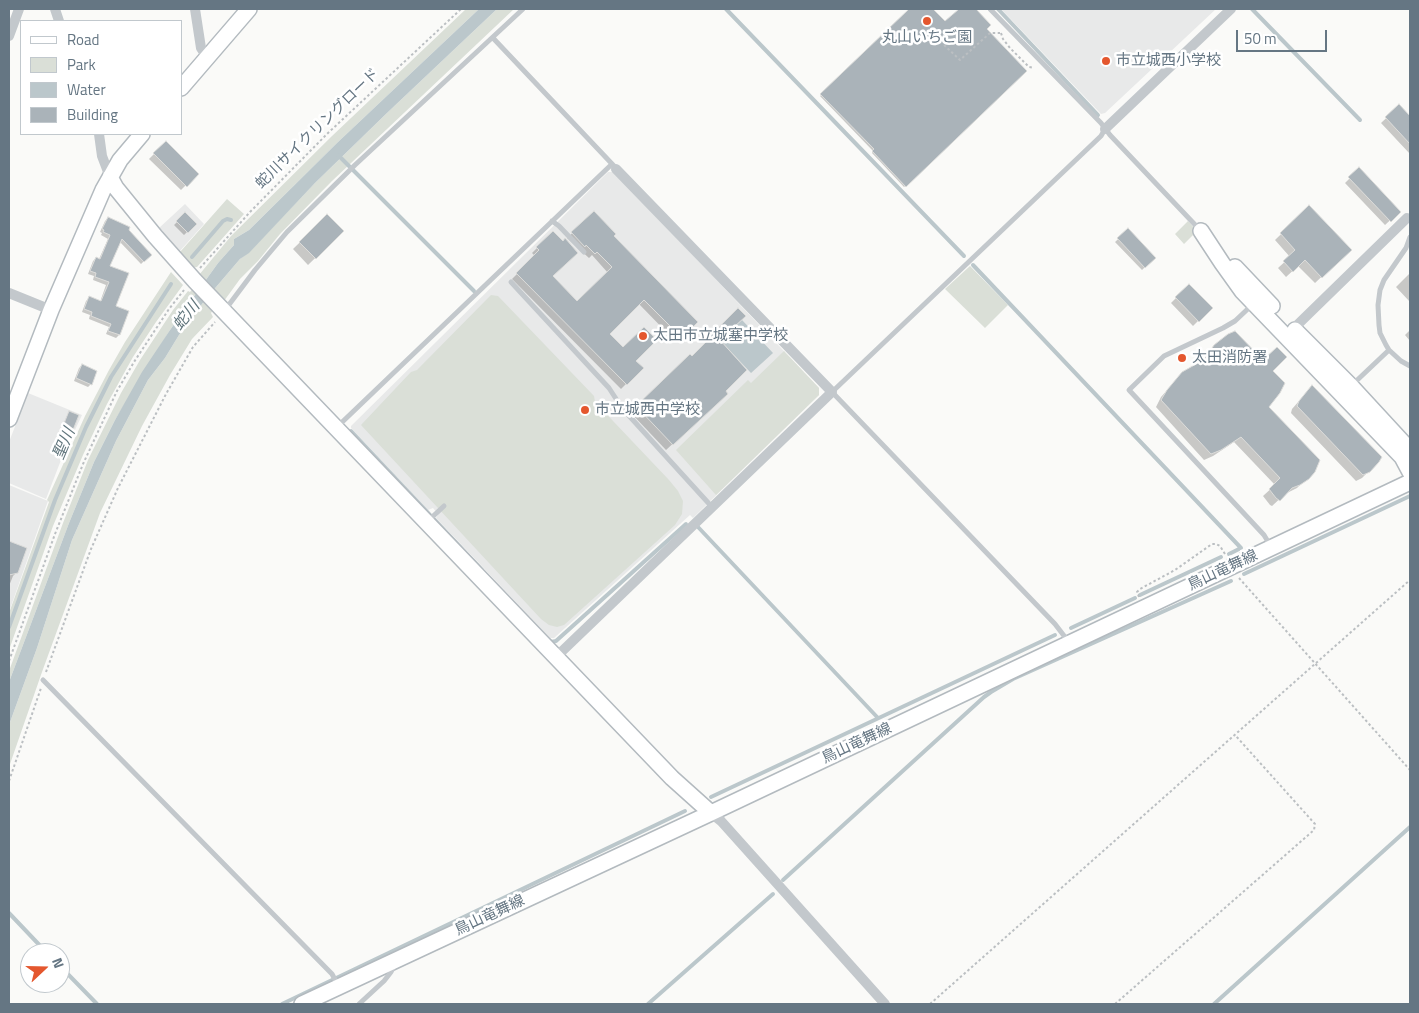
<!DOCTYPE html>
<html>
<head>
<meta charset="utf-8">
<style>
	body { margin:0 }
	#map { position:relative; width:1419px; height:1013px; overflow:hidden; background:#fafaf8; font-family:"Titillium Web",sans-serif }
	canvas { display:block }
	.frame { position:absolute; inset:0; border:10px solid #657683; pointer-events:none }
	.legend { position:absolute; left:20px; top:20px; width:162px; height:115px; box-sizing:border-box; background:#fff; border:1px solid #c1c8cd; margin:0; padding:6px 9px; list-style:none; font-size:15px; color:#657683 }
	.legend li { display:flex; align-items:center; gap:10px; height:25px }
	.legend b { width:25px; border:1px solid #c1c8cd }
	.north { position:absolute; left:20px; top:943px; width:50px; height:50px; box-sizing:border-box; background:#fff; border:1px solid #c1c8cd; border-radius:50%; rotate:69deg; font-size:14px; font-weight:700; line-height:20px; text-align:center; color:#657683 }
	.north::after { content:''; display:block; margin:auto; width:18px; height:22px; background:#e4572e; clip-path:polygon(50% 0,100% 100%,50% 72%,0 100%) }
	.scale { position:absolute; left:1236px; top:30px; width:91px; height:22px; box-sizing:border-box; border:2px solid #657683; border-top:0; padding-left:6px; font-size:15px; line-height:18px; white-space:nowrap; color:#657683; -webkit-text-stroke:4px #fff; paint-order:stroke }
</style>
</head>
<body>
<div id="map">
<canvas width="1419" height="1013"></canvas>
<div class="frame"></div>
<ul class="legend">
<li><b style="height:6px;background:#fff"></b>Road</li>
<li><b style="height:14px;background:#dadfd7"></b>Park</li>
<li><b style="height:14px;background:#bbc7cb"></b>Water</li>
<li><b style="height:14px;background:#aab3b9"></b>Building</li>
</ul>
<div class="north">N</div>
<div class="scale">50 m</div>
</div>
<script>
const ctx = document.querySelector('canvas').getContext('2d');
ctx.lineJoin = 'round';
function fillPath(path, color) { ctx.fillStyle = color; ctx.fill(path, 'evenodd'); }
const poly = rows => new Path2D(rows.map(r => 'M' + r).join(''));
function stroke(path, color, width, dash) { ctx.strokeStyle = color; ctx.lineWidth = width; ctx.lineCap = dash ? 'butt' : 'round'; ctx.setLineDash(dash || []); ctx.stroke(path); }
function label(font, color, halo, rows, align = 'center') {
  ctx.font = font + ' "Titillium Web","Noto Sans JP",sans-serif'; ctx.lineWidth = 5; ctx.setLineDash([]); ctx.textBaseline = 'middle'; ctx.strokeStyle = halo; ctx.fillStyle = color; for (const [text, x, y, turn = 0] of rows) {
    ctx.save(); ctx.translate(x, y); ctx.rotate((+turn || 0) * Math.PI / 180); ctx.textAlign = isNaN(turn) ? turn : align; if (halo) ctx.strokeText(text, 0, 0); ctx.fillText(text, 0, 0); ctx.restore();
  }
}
fillPath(poly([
	[1001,9,1216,9,1105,113,1101,114],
	[608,172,614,172,819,388,819,395,693,518,690,515,554,638,550,638,436,518,438,514,433,508,428,510,351,428,351,426],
	[185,204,204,224,179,252,159,228],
	[28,393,82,415,61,460,46,499,9,483,9,442],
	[9,485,48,501,9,612]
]), '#e8e9e9');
fillPath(poly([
	[466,9,479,9,338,142,249,230,234,239,234,245,218,263,170,330,115,420,94,462,69,523,9,682,9,671,63,523,88,460,121,393,140,360,173,310,188,291,190,292,201,278,199,275,231,236,332,136],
	[497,9,514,9,332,181,280,234,258,261,240,279,224,301,221,300,211,313,213,317,192,339,170,375,142,426,100,513,42,672,9,767,9,725,37,648,72,540,116,441,148,380,165,358,179,335,205,300,240,259,249,252,315,183,387,113],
	[227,199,244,214,197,267,191,268,182,259,184,256,180,252],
	[1188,221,1197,231,1184,244,1175,234],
	[970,266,1008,305,985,328,945,289],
	[171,272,183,285,156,322,133,357,107,404,83,455,53,526,9,650,9,613,49,502,47,500,85,416,109,370,125,342],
	[491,295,498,296,594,396,595,402,669,480,678,491,683,501,682,514,675,525,564,625,557,627,549,625,541,619,361,425,411,372,417,370],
	[784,351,819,388,819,395,716,495,676,450,748,380,751,383]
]), '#dadfd7');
fillPath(poly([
	[479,9,497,9,387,113,315,183,249,253,240,259,205,300,179,335,165,358,148,380,116,441,72,540,37,648,9,725,9,682,69,523,94,462,115,420,142,372,170,330,218,263,234,245,234,239,249,230,338,142],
	[742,320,773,353,751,373,720,340]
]), '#bbc7cb');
fillPath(poly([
	[910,9,931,9,945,23,960,9,974,9,989,25,985,29,1025,71,904,187,872,153,873,151,820,96],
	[1399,106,1410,118,1410,154,1381,123],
	[166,142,197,174,181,190,149,159],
	[1359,169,1399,212,1385,225,1345,183],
	[1309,207,1350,250,1315,283,1298,266,1286,277,1278,268,1290,257,1275,240],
	[594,213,612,236,697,322,676,342,639,304,608,334,642,368,621,389,512,279,535,256,532,253,553,232,551,277,577,303,608,273,592,255,589,258,567,238],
	[185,214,195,224,184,235,174,225],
	[327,216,343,231,308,265,293,249],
	[108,218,127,230,150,255,141,264,120,242,109,266,115,307,128,312,119,335,116,338,106,334,109,327,89,319,90,315,82,312,86,301,89,298,100,302,106,285,93,280,94,276,88,274,93,261,96,258,99,259,108,239,101,235,102,233,100,232,105,221],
	[1128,230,1154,258,1142,270,1115,242],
	[1410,273,1410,302,1396,287],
	[1189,285,1211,308,1193,326,1171,303],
	[738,310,718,340,724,391,720,400,666,450,631,413,690,356,692,358,704,346,703,345],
	[1410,330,1410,341,1405,335],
	[1214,346,1271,371,1268,407,1314,471,1297,488,1285,494,1272,506,1270,505,1263,496,1275,485,1234,442,1213,456,1204,460,1156,407,1161,397,1176,380,1202,363,1207,353],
	[82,365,91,384,88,387,74,381,79,368],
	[1306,393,1378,462,1362,478,1356,481,1291,413,1292,409],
	[70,413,68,439,65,442,57,439,67,416],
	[9,542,25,549,17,572,13,576,9,586]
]), '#0003');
stroke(poly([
	[726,9,964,256],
	[998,9,1098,115],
	[1252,9,1360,120],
	[338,155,474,291],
	[192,257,223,221,227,219,231,220],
	[973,265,1241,548,1229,554],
	[351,431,482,570],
	[698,527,878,718],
	[1244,574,1410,496],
	[1140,595,1221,557],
	[9,627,55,500,86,427,111,377,171,284],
	[1071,628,1135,598],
	[549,640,551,642,556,641,686,524],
	[711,797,1055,635],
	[783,880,984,697,991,692,1013,679,1231,581],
	[9,913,47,953],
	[60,966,97,1004],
	[282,1004,685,811],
	[648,1004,773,894],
	[1214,1004,1410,827]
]), '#bbc7cb', 4);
const building = poly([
	[909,9,933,9,945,21,959,9,976,9,991,25,987,29,1027,71,906,187,872,151,874,149,820,94,909,9],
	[1399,104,1410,116,1410,144,1385,117,1399,104],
	[166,141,199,174,187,187,153,153,166,141],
	[1359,167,1401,212,1391,222,1348,177,1359,167],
	[1309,205,1352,250,1322,278,1305,260,1293,272,1283,261,1295,250,1280,233,1309,205],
	[594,211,616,234,614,236,698,322,682,338,644,300,610,334,623,347,644,327,657,340,636,361,644,368,627,385,516,273,539,250,536,247,553,231,563,241,565,238,578,253,553,276,577,301,612,267,597,252,595,254,586,245,585,247,571,232,594,211],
	[185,212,197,224,188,233,176,221,185,212],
	[327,214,344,231,316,259,299,242,327,214],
	[108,217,130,227,129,230,152,255,144,262,122,239,110,266,129,273,116,306,129,311,120,335,108,331,111,324,91,316,92,312,84,309,89,296,101,301,109,282,95,277,96,273,90,271,96,257,100,259,110,235,103,232,104,230,102,229,108,217],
	[1128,228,1156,258,1145,268,1117,238,1128,228],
	[1189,284,1213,308,1199,322,1175,297,1189,284],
	[738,308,746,316,720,340,747,370,726,391,728,394,673,445,636,406,690,354,692,356,709,339,708,338,738,308],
	[1235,331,1263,360,1277,347,1287,357,1273,371,1285,383,1280,393,1269,407,1320,460,1315,472,1309,479,1300,485,1292,488,1280,501,1276,498,1269,489,1280,478,1241,437,1221,450,1211,454,1161,400,1167,390,1182,372,1205,359,1214,345,1228,334,1235,331],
	[82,364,97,371,92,385,76,378,82,364],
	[1312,385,1382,457,1379,462,1370,472,1363,475,1297,406,1299,401,1312,385],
	[69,411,79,415,69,440,59,436,69,411],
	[9,541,27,548,18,573,9,575,9,541]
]);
fillPath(building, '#aab3b9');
stroke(building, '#dcdcda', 1);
const secondary = poly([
	[181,88,249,9],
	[110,177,116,188,155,236,195,281,672,778,711,813],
	[1201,231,1222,263,1242,291,1402,457,1410,472],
	[1235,267,1272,306],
	[1295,330,1351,386,1410,450],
	[9,419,51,310,103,190,120,160,142,134],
	[302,1004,711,813,1410,482]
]);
stroke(secondary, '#b3babf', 18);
stroke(poly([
	[936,9,938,9],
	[1001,33,1003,39,1010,48,1029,67,1034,68],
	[944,45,960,60,990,33,1000,33],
	[200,268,250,212,328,133,461,9],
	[1239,578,1410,770],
	[1139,597,1137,592,1140,589,1175,570,1212,544,1216,544,1220,546,1225,554],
	[9,661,55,534,83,464,117,391,134,362,169,309,184,290],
	[46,672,91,549,118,488,166,394,193,347,215,322],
	[9,781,41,688],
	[930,1004,1410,580],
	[1115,1004,1314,830,1315,824,1235,735]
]), '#bbbfc2', 2, [2.5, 2.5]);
stroke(poly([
	[990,9,1101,123,1110,135,1200,230],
	[493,38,614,166],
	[552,221,559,226,584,252],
	[1410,237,1406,248,1384,280,1380,290,1378,305,1379,325,1380,333,1386,345,1389,350,1401,361,1410,366],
	[511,282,609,388,622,408,712,507],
	[1252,305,1235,321,1223,328,1164,356,1129,390,1264,535,1270,545],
	[225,310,255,270,287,232,355,165,523,9],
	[1352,385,1389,350],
	[337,427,612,164],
	[429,520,444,506],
	[1068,641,1055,624,832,392,1101,136,1105,129],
	[43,680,332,974,338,985],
	[359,1004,384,981,391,972,395,964]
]), '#c3c8cc', 5);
stroke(poly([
	[55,9,59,21],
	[195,9,201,48,207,57],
	[9,36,19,9],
	[1105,129,1231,9],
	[99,134,102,156,110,177],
	[9,293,51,310],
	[1289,333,1407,218],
	[556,657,832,392,616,169],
	[711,813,721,821,885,1004]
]), '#c3c8cc', 10);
stroke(secondary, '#fff', 15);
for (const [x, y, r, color] of [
	[927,21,5,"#e4572e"],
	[1106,61,5,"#e4572e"],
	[643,336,5,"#e4572e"],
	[1182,358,5,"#e4572e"],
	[585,410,5,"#e4572e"]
]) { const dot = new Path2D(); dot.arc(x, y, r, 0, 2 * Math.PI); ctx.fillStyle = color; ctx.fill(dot); stroke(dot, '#fff', 2); }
label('15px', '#657683', '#fff', [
	["丸山いちご園",927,38,"center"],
	["市立城西小学校",1116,61],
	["太田市立城塞中学校",653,336],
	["太田消防署",1192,358],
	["市立城西中学校",595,410]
], 'left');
label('15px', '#657683', '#fff', [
	["蛇川サイクリングロード",318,129,-44],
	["鳥山竜舞線",1223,571,-25],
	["鳥山竜舞線",857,744,-25],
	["鳥山竜舞線",490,916,-25]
]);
label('italic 16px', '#60757c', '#fff', [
	["蛇川",187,316,-51],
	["聖川",65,444,-67]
]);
</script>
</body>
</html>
